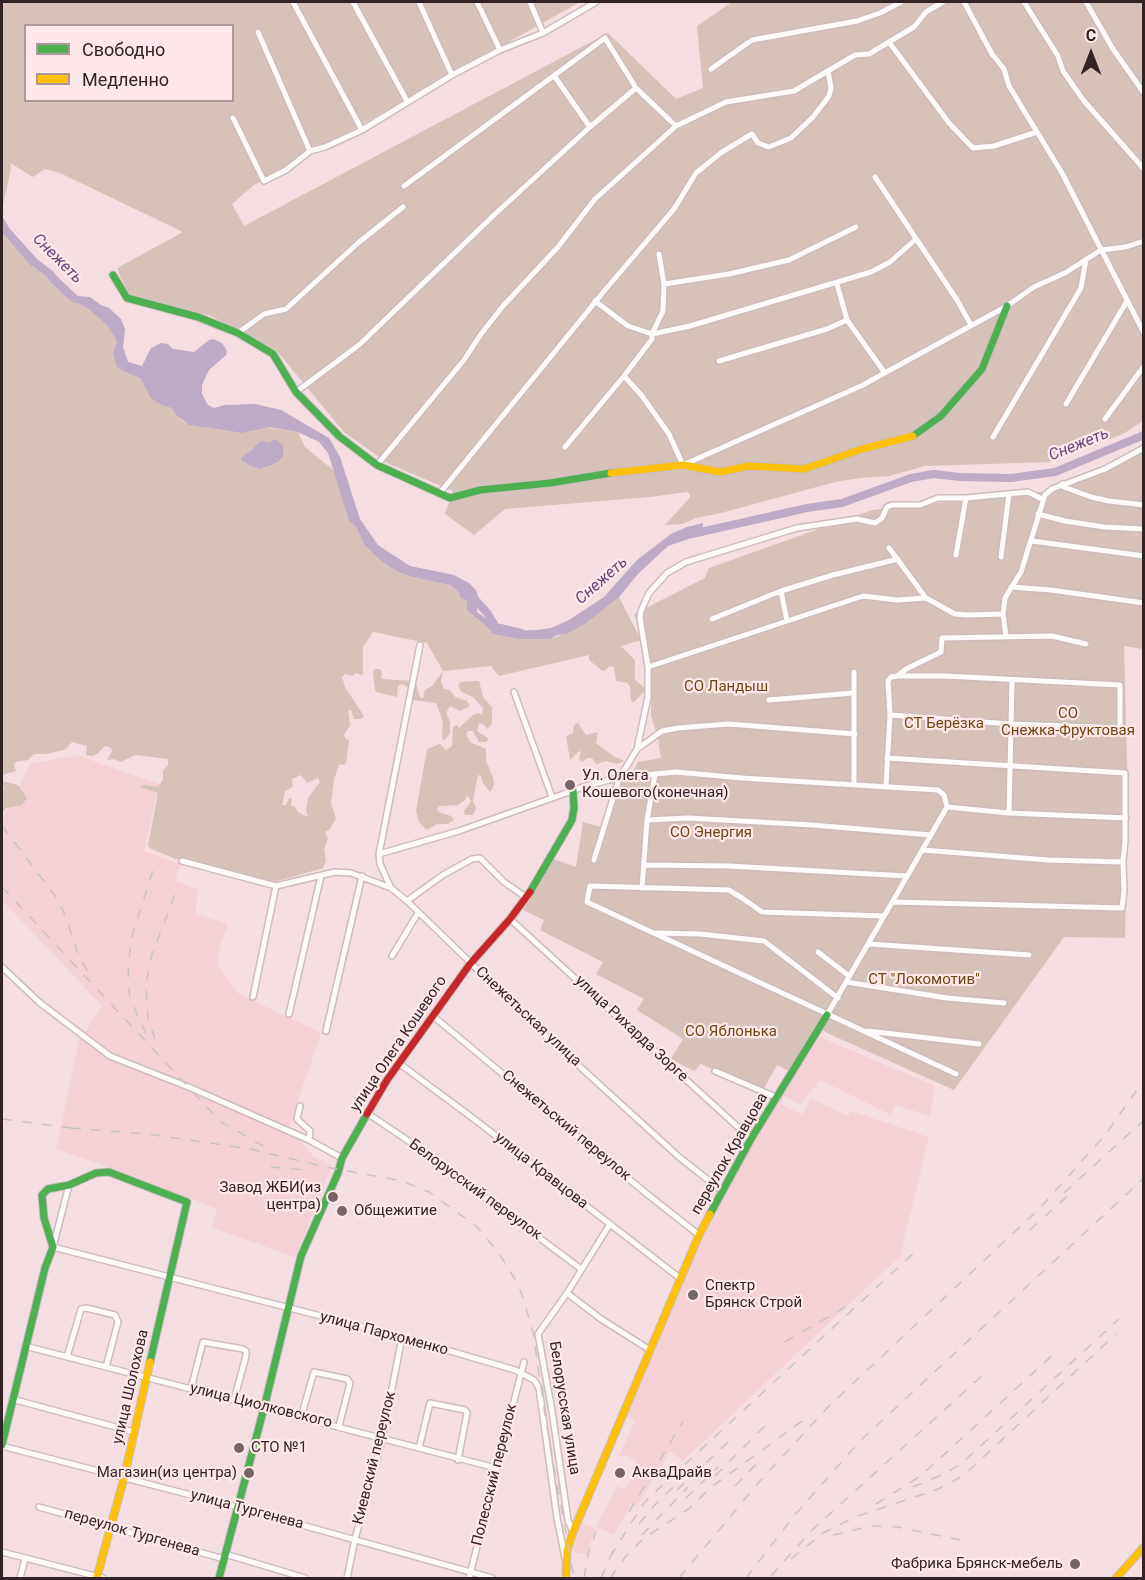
<!DOCTYPE html>
<html>
<head>
<meta charset="utf-8">
<style>
	body { margin:0 }
	#map { position:relative; width:1145px; height:1580px; overflow:hidden; background:#f4dee1; font-family:Roboto,sans-serif }
	canvas { display:block }
	.frame { position:absolute; inset:0; border:3px solid #322426; pointer-events:none }
	.legend { position:absolute; left:24px; top:24px; width:210px; height:78px; box-sizing:border-box; background:#ffe7ea; border:2px solid #ad999c; margin:0; padding:8px 10px; list-style:none; font-size:18px; color:#322426 }
	.legend li { display:flex; align-items:center; gap:12px; height:30px }
	.legend b { width:30px; border:2px solid #ad999c }
	.north { position:absolute; left:1061px; top:24px; width:60px; height:60px; -webkit-text-stroke:4px #ffe7ea; paint-order:stroke; rotate:0deg; font-size:16px; font-weight:700; line-height:24px; text-align:center; color:#322426 }
	.north::after { content:''; display:block; margin:auto; width:21px; height:27px; background:#322426; clip-path:polygon(50% 0,100% 100%,50% 72%,0 100%) }
</style>
</head>
<body>
<div id="map">
<canvas width="1145" height="1580"></canvas>
<div class="frame"></div>
<ul class="legend">
<li><b style="height:8px;background:#4caf50"></b>Свободно</li>
<li><b style="height:8px;background:#ffc107"></b>Медленно</li>
</ul>
<div class="north">С</div>
</div>
<script>
const ctx = document.querySelector('canvas').getContext('2d');
ctx.lineJoin = 'round';
function fillPath(path, color) { ctx.fillStyle = color; ctx.fill(path, 'evenodd'); }
const poly = rows => new Path2D(rows.map(r => 'M' + r).join(''));
function stroke(path, color, width, dash) { ctx.strokeStyle = color; ctx.lineWidth = width; ctx.lineCap = dash ? 'butt' : 'round'; ctx.setLineDash(dash || []); ctx.stroke(path); }
function label(font, color, halo, rows, align = 'center') {
  ctx.font = font + ' Roboto,sans-serif'; ctx.lineWidth = 4.5; ctx.setLineDash([]); ctx.textBaseline = 'middle'; ctx.strokeStyle = halo; ctx.fillStyle = color; for (const [text, x, y, turn = 0] of rows) {
    ctx.save(); ctx.translate(x, y); ctx.rotate((+turn || 0) * Math.PI / 180); ctx.textAlign = isNaN(turn) ? turn : align; if (halo) ctx.strokeText(text, 0, 0); ctx.fillText(text, 0, 0); ctx.restore();
  }
}
fillPath(poly([
	[77,755,159,784,144,851,180,864,175,881,198,890,195,914,228,924,221,944,217,965,239,994,321,1033,289,1127,314,1157,332,1165,295,1257,212,1228,217,1209,116,1169,56,1149,79,1041,102,1006,2,900,2,820,30,764],
	[817,1036,935,1086,930,1116,895,1105,891,1115,820,1080,801,1105,781,1095],
	[811,1099,848,1116,851,1111,929,1137,900,1256,683,1461,670,1451,637,1506,631,1504,614,1535,596,1527,617,1486,623,1489,629,1483,637,1464,634,1459,627,1456,619,1456,635,1421,626,1417,716,1207,778,1102,802,1115],
	[582,1523,595,1528,587,1555,574,1552,576,1535]
]), '#f5d1d6');
fillPath(poly([
	[2,2,580,2,254,185,232,204,244,226,608,33,676,99,703,88,697,26,732,2,1143,2,1143,421,1123,434,1049,462,925,466,889,476,860,478,835,482,721,513,696,518,682,524,665,525,685,503,690,497,690,494,687,492,650,497,505,509,474,535,445,514,453,491,389,464,344,432,276,350,211,316,128,294,117,268,183,232,60,173,45,169,33,177,10,163,11,169,2,210],
	[26,26,232,26,232,100,26,100],
	[2,232,29,264,46,276,50,282,68,299,87,308,107,325,117,342,113,351,122,371,140,378,147,390,172,407,182,421,189,425,242,433,265,427,298,432,305,447,332,469,337,478,349,521,356,527,365,546,381,561,396,571,412,577,450,585,467,601,470,613,484,624,493,634,518,639,551,639,585,624,619,597,641,640,621,646,635,660,635,680,644,687,645,691,634,702,631,701,630,686,627,683,616,681,614,667,610,666,604,671,601,670,589,660,589,655,499,676,491,666,443,671,441,681,444,689,450,690,455,697,467,701,470,706,460,711,450,706,446,713,450,721,450,733,445,740,442,739,443,722,436,703,412,700,412,692,409,687,401,684,398,686,397,697,377,692,375,690,373,672,375,669,380,669,382,671,381,677,383,679,411,681,416,684,420,697,423,698,425,690,432,686,443,671,427,643,373,632,363,647,363,675,355,673,353,676,345,674,342,677,345,687,364,716,362,719,354,719,351,710,348,710,350,725,344,735,346,739,349,740,346,763,343,765,339,764,334,780,331,803,336,819,329,830,325,832,328,838,324,850,326,861,323,868,274,882,219,873,191,865,151,849,148,846,158,793,140,787,144,785,158,787,163,780,163,771,168,765,168,759,135,755,121,762,113,759,107,760,112,751,111,748,105,746,97,754,92,756,86,755,87,746,72,742,66,749,46,754,34,754,28,760,16,762,14,765,16,771,2,775],
	[301,775,307,783,318,778,320,782,308,798,306,810,308,817,298,812,294,806,291,806,292,798,289,798,286,805,282,805,285,791,293,787,292,779],
	[1143,452,1143,649,1124,646,1128,798,1125,938,1064,937,954,1090,827,1033,816,1026,791,1072,777,1065,762,1092,701,1064,694,1071,671,1059,683,1039,637,1010,644,999,596,974,603,962,540,930,544,920,523,910,553,859,576,867,583,822,601,827,619,783,633,779,632,774,638,762,661,758,658,738,651,716,652,668,634,614,705,578,709,568,872,510,1049,491],
	[479,681,483,697,492,707,492,723,488,729,483,724,479,723,477,731,489,739,486,742,479,742,473,731,468,731,466,735,470,742,486,749,486,761,493,777,494,785,490,792,483,783,481,776,478,775,473,801,476,808,473,815,465,815,464,811,471,801,469,797,466,796,465,800,458,805,439,806,437,809,439,812,451,816,454,820,448,824,437,824,427,830,419,822,416,811,427,749,440,744,446,750,452,746,453,727,457,725,459,728,473,715,478,713,482,715,483,708,473,697,462,692,458,686,461,682],
	[578,723,586,735,598,732,596,743,613,756,624,761,617,764,606,761,596,764,592,758,587,758,582,762,579,759,581,751,578,752,570,760,566,736,573,733,574,725],
	[2,781,18,785,27,798,22,805,6,808,2,813,2,794,4,787]
]), '#d6c2b8');
fillPath(poly([
	[2,216,10,229,37,259,54,272,64,289,77,296,90,297,101,305,109,308,121,319,125,329,123,347,128,362,142,366,151,348,161,343,168,344,173,349,194,352,209,340,213,339,222,343,227,351,226,355,209,370,202,385,202,394,208,405,214,408,225,405,255,404,281,410,329,438,340,457,360,519,378,545,410,566,454,575,469,583,476,590,478,597,477,612,500,628,513,631,537,630,551,628,569,620,604,597,637,560,671,534,687,527,703,523,703,534,668,546,638,574,619,597,585,624,566,634,557,635,551,639,518,639,493,634,484,624,470,613,467,609,467,601,461,598,459,593,450,585,412,577,396,571,381,561,365,546,356,527,349,521,328,453,319,442,298,432,269,427,242,433,189,425,176,415,172,408,162,405,151,398,140,378,122,371,116,365,113,351,117,342,107,325,87,308,68,299,50,282,46,276,29,264,2,232],
	[273,440,277,440,283,446,283,456,278,462,260,469,251,466,241,460,242,457,252,450,257,444,262,441,270,443]
]), '#bdaac5');
stroke(poly([
	[54,279,75,299],
	[692,534,807,508,842,503,911,478,934,474,960,477,1011,478,1055,472,1144,435],
	[472,596,488,614,496,627,521,633]
]), '#bdaac5', 8);
const street = poly([
	[293,2,362,130],
	[353,2,407,101],
	[419,2,452,75],
	[477,2,500,50],
	[530,2,543,33],
	[964,2,992,54,1004,69,1009,86,1062,173,1144,333],
	[1024,2,1058,56,1063,71,1084,101,1144,169],
	[1086,2,1113,49,1144,93],
	[258,32,310,151],
	[889,42,949,123,973,148,994,146,1037,132],
	[711,69,752,40,857,21,880,13,901,2],
	[555,77,590,127],
	[233,118,264,181,286,170,310,151,325,147,362,130,452,75,500,50,543,33,596,2],
	[875,177,957,300,971,325],
	[404,186,605,38,636,88,676,126],
	[664,284,729,274,789,260,856,227],
	[837,284,847,320,885,373],
	[595,301,628,326,652,334,690,326,871,272,890,262,916,239],
	[238,333,264,314,286,309,358,243,403,207],
	[719,361,827,329,847,320],
	[624,376,642,396,669,434,683,465,861,386,1007,306,1034,287,1065,273,1101,250,1126,247,1144,241],
	[296,392,359,345,494,215,590,127,636,88],
	[1066,404,1127,301],
	[1105,419,1144,366],
	[993,437,1081,288,1086,259],
	[565,447,624,376,652,339,652,334,663,311,664,284,659,254],
	[377,465,464,360,481,334,503,306,558,247,595,199,676,126,726,102,794,91,855,55,869,54,914,27,926,12,943,2],
	[1062,484,1064,487,1091,497,1109,501,1144,505],
	[439,494,605,290,674,209,696,173,722,152,752,134,758,143,769,147,791,138,813,117,829,96,831,88,828,71],
	[1038,514,1065,521,1104,527,1144,529],
	[1032,541,1144,556],
	[889,548,926,598],
	[956,555,966,498],
	[1001,557,1009,494],
	[1011,587,1051,590,1144,603],
	[781,591,787,621],
	[712,619,781,591,833,575,898,559],
	[1006,636,1003,614,1005,598,1021,572,1045,495,1052,489,1105,469,1144,448],
	[648,667,863,596,897,600,926,598,955,614,968,615,1003,614],
	[854,672,854,785],
	[514,692,552,797],
	[769,700,853,693],
	[890,715,1010,724,1120,728,1120,685,945,676,897,676],
	[637,749,662,731,678,728,729,724,855,734],
	[887,758,1125,773,1125,840,1123,862,1124,891,1122,908,893,902],
	[886,786,890,715,888,681,891,677,897,676,906,669,941,652,942,638,1052,636,1086,644],
	[947,807,1009,813,1126,818],
	[1009,813,1012,681],
	[647,820,688,818,812,825,931,835],
	[923,850,1048,860,1123,862],
	[379,854,459,831,586,786,609,780,655,774,676,772,742,778,938,790,944,795,947,807],
	[594,860,619,779,637,749,648,697,648,667,640,618,641,611,649,593,667,573,686,562,797,528,857,519,875,523,882,518,887,507,892,505,920,505,938,498,966,498,1028,492,1042,499],
	[182,861,276,886,335,872,351,873,391,888,407,901,544,1034,679,1157,722,1191],
	[644,865,729,866,906,876],
	[391,888,380,864,379,854,420,645],
	[642,888,647,820,655,774],
	[407,901,443,875,472,859,480,858,504,882,527,898],
	[884,916,762,912,742,898,729,890,590,886,587,902,956,1074],
	[510,919,751,1139],
	[656,933,700,934,764,941,838,998],
	[869,944,1029,955],
	[818,952,849,976],
	[392,956,418,913],
	[2,967,40,1003,110,1056,191,1088,309,1140,342,1158],
	[846,982,947,998,1004,1003],
	[253,997,276,886],
	[289,1014,321,876],
	[827,1015,947,807],
	[433,1016,647,1194,699,1235],
	[326,1031,362,876],
	[868,1031,979,1044],
	[400,1064,474,1119,681,1279],
	[715,1071,778,1098],
	[300,1106,297,1119,310,1131,309,1140],
	[367,1113,422,1150,581,1269],
	[69,1185,53,1247,402,1337,515,1370,534,1380,539,1388,557,1518,565,1558],
	[567,1293,601,1319,650,1350],
	[25,1346,496,1468],
	[67,1357,81,1309,86,1308,115,1315,118,1322,106,1367],
	[191,1389,203,1342,243,1349,246,1351,246,1356,234,1400],
	[12,1399,134,1432],
	[301,1417,314,1372,347,1379,350,1383,339,1426],
	[2,1446,237,1507,492,1578],
	[419,1448,430,1403,465,1410,467,1413,458,1460],
	[39,1507,224,1559],
	[573,1532,568,1520,552,1411,538,1334,567,1293,610,1224],
	[2,1552,103,1578],
	[225,1554,305,1578],
	[20,1578,25,1559],
	[347,1578,355,1539,382,1440,402,1337],
	[469,1578,524,1362]
]);
const fast = poly([
	[113,275,127,298,198,317,238,333,273,354,296,392,340,437,377,465,450,498,480,490,550,483,611,473],
	[913,436,941,416,982,369,1007,306],
	[530,892,572,820,574,808,573,790],
	[710,1214,751,1139,827,1015],
	[2,1445,45,1268,53,1247,44,1218,42,1195,48,1189,69,1185,96,1173,109,1172,187,1202,150,1362],
	[219,1578,264,1408,301,1256,338,1173,342,1158,367,1114]
]);
const slow = poly([
	[611,473,683,465,721,472,748,466,804,469,862,449,913,436],
	[97,1577,124,1478,150,1362],
	[566,1578,567,1551,573,1532,699,1235,710,1214],
	[1116,1578,1144,1547]
]);
const jam = poly([
	[367,1114,387,1080,470,964,510,919,530,892]
]);
stroke(street, '#cdbcbe', 8);
stroke(fast, '#cdbcbe', 9);
stroke(slow, '#cdbcbe', 9);
stroke(jam, '#cdbcbe', 9);
stroke(street, '#fdfafa', 5);
stroke(fast, '#4caf50', 7);
stroke(slow, '#ffc107', 7);
stroke(jam, '#c62828', 7);
stroke(poly([
	[2,826,59,901,66,918,78,954,90,976],
	[2,887,221,1122,265,1147],
	[146,1034,130,999,128,979,129,960,131,939,155,864],
	[155,1039,148,1019,146,985,152,954,176,892],
	[2,1119,79,1129],
	[71,1128,147,1134,251,1149,321,1166,402,1181,429,1192,476,1226,498,1252,515,1279,521,1292,533,1332,546,1422,574,1578],
	[271,1167,305,1170],
	[1064,1193,1144,1120],
	[1030,1230,1074,1190],
	[785,1342,852,1303],
	[715,1476,769,1422],
	[735,1486,763,1457],
	[913,1487,946,1473,961,1464,1119,1319],
	[677,1490,728,1442],
	[686,1498,718,1467],
	[876,1504,916,1479,935,1463,1058,1350],
	[629,1512,683,1421],
	[639,1524,659,1500,680,1481],
	[642,1535,688,1487],
	[833,1535,871,1526,897,1527,965,1541],
	[610,1557,643,1504,654,1493,917,1250],
	[791,1559,823,1533,855,1517,936,1490,963,1476,1116,1334],
	[771,1576,811,1531,985,1373],
	[584,1578,588,1554,596,1531],
	[601,1578,613,1551],
	[610,1578,626,1556,643,1539,690,1508,710,1488,809,1416],
	[679,1578,760,1481,828,1407,1041,1207,1106,1134,1144,1080],
	[746,1578,794,1516,861,1440,1144,1178]
]), '#c8c3c3', 1.5, [10, 10]);
for (const [x, y, r, color] of [
	[570,785,6,"#766567"],
	[333,1197,6,"#766567"],
	[342,1211,6,"#766567"],
	[693,1295,6,"#766567"],
	[239,1448,6,"#766567"],
	[249,1473,6,"#766567"],
	[620,1473,6,"#766567"],
	[1075,1564,6,"#766567"]
]) { const dot = new Path2D(); dot.arc(x, y, r, 0, 2 * Math.PI); ctx.fillStyle = color; ctx.fill(dot); stroke(dot, '#ffe7ea', 2); }
label('15px', '#6e4810', '#ffe7ea', [
	["СО Ландыш",726,687],
	["СО",1068,714],
	["Снежка-Фруктовая",1068,731],
	["СТ Берёзка",944,724],
	["СО Энергия",711,833],
	["СТ \"Локомотив\"",924,980],
	["СО Яблонька",731,1032]
]);
label('15px', '#322426', '#ffe7ea', [
	["Ул. Олега",582,776],
	["Кошевого(конечная)",582,793],
	["Завод ЖБИ(из",321,1188,"right"],
	["центра)",321,1205,"right"],
	["Общежитие",354,1211],
	["Спектр",705,1286],
	["Брянск Строй",705,1303],
	["СТО №1",251,1448],
	["Магазин(из центра)",237,1473,"right"],
	["АкваДрайв",632,1473],
	["Фабрика Брянск-мебель",1063,1564,"right"]
], 'left');
label('15px', '#322426', '#ffe7ea', [
	["Снежетьская улица",528,1017,43],
	["улица Рихарда Зорге",631,1029,43],
	["улица Олега Кошевого",399,1044,-56],
	["Снежетьский переулок",566,1126,40],
	["переулок Кравцова",730,1154,-60],
	["улица Кравцова",541,1171,38],
	["Белорусский переулок",475,1190,36],
	["улица Пархоменко",384,1334,15],
	["улица Шолохова",131,1387,-77],
	["улица Циолковского",261,1406,14],
	["Белорусская улица",564,1408,81],
	["Киевский переулок",375,1458,-76],
	["Полесский переулок",495,1475,-76],
	["улица Тургенева",247,1510,15],
	["переулок Тургенева",132,1533,16]
]);
label('italic 16px', '#62487b', '#ffe7ea', [
	["Снежеть",57,259,45],
	["Снежеть",1079,445,-22],
	["Снежеть",602,581,-41]
]);
</script>
</body>
</html>
